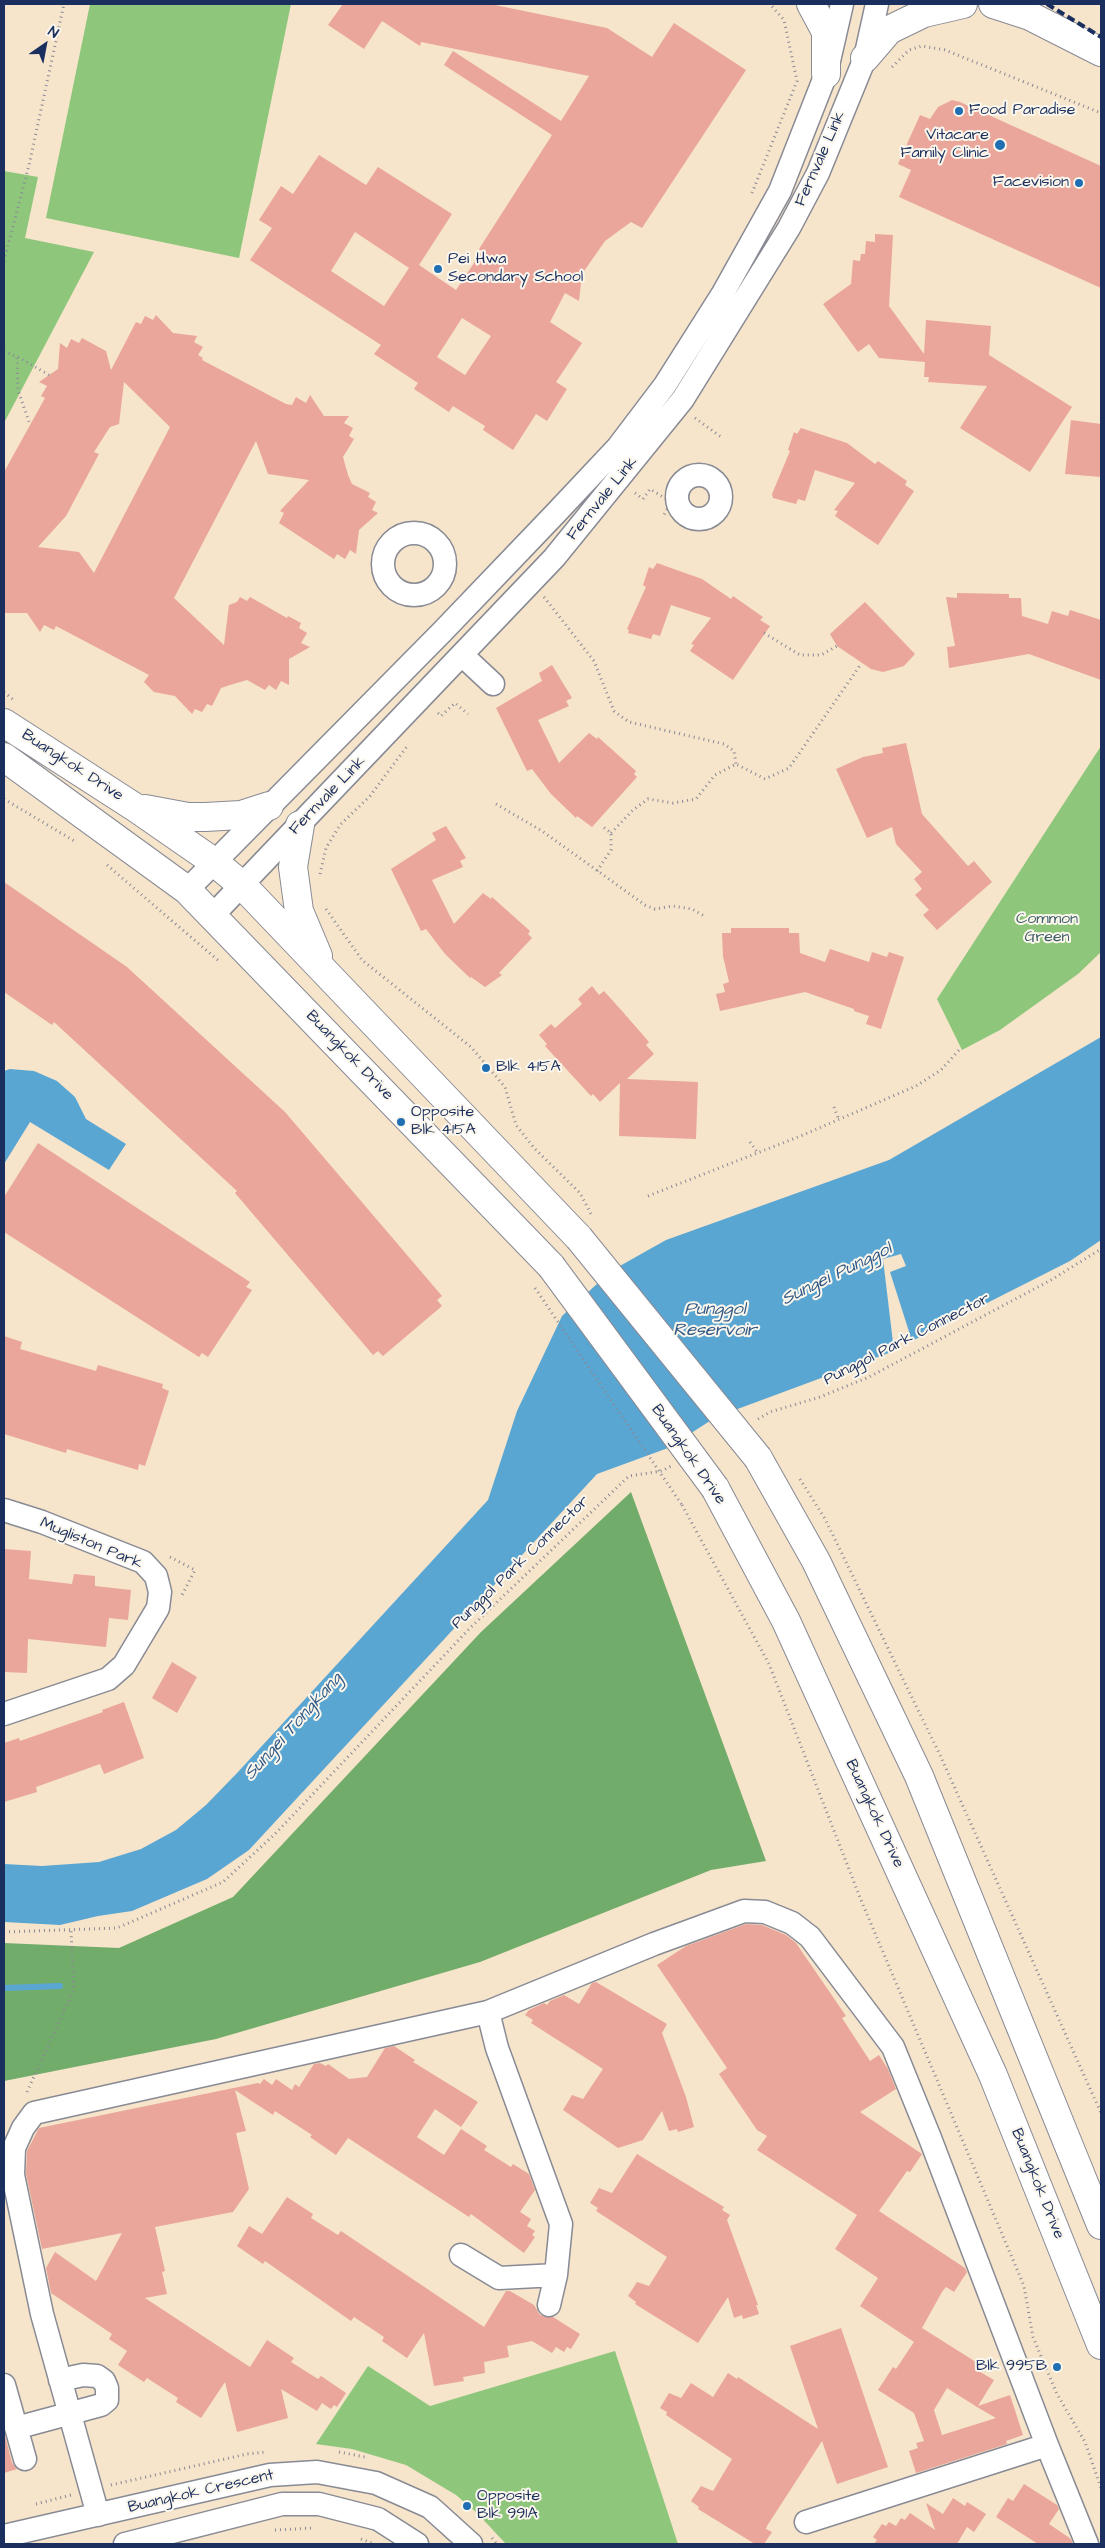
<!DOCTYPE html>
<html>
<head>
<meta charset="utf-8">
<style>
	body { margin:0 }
	#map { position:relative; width:1105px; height:2548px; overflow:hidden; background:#f6e4cb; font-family:"Architects Daughter",sans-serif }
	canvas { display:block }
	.frame { position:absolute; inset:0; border:5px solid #1b2f5e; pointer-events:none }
	.north { position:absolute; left:20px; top:20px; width:50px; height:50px; -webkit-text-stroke:4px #fbf7ec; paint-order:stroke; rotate:33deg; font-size:14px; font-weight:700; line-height:20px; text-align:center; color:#1b2f5e }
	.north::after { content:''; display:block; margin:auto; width:18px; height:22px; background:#1b2f5e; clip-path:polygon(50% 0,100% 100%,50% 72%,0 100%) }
</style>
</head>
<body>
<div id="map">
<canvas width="1105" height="2548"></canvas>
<div class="frame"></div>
<div class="north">N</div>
</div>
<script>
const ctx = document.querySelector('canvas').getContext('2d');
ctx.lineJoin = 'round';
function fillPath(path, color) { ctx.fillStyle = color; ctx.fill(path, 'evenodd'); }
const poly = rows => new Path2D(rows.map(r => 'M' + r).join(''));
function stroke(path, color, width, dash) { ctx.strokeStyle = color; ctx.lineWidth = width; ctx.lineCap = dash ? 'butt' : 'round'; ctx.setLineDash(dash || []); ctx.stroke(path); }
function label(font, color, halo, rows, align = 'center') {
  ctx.font = font + ' "Architects Daughter",sans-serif'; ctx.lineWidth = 4; ctx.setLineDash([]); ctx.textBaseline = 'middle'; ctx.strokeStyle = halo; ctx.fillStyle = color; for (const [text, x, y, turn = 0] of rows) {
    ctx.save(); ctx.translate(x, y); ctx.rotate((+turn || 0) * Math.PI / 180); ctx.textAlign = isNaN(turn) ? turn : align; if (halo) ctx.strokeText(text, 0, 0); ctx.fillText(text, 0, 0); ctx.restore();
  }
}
fillPath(poly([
	[90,4,291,4,239,258,46,218],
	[4,171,38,177,25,238,94,252,4,423],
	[1101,746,1101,952,1078,974,1000,1030,962,1050,937,999],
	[615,2351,678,2544,506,2544,477,2513,456,2495,406,2465,352,2449,316,2444,368,2366,430,2406]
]), '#8ec77b');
fillPath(poly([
	[631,1492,766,1861,711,1870,480,1962,216,2039,4,2081,4,1943,119,1948,233,1897,481,1632]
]), '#72ac6b');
fillPath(poly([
	[1101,1037,1101,1240,1070,1261,912,1341,890,1272,906,1266,901,1254,883,1259,894,1351,716,1417,668,1448,597,1474,249,1850,207,1879,132,1911,98,1916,60,1925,4,1922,4,1864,42,1866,99,1862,141,1849,176,1830,206,1805,238,1772,488,1500,517,1411,562,1316,598,1283,618,1267,666,1240,889,1160],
	[10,1069,34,1071,57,1081,75,1097,86,1119,126,1144,109,1170,30,1122,4,1164,4,1071]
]), '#5aa6d3');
stroke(poly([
	[4,1988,60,1986]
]), '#5aa6d3', 6);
fillPath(poly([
	[343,4,490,4,607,28,652,57,674,23,746,70,642,228,631,222,605,241,582,274,579,301,565,293,550,322,582,343,556,382,567,389,547,421,536,414,513,450,483,430,485,426,453,406,449,412,414,389,418,383,374,354,381,345,250,260,272,228,259,220,281,186,293,194,319,155,366,185,378,167,452,214,419,265,456,290,482,251,479,249,552,135,444,65,453,51,561,121,589,76,421,42,420,46,382,21,364,49,328,25],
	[355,232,409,268,384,306,331,271],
	[462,318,491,336,465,375,437,357],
	[952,100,960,102,1101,166,1101,288,899,197,911,170,898,164,920,115,930,119,938,107],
	[875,234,893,235,889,306,924,354,926,320,991,326,989,355,1072,407,1030,472,960,428,987,386,928,382,929,377,924,377,925,362,879,358,869,344,858,352,823,304,851,284,853,260,860,261,861,254,865,254,866,241,875,242],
	[156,315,173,333,197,336,194,342,203,347,198,355,203,358,202,360,286,404,292,405,296,397,306,403,310,395,324,416,349,416,344,423,353,428,349,436,354,439,343,457,348,475,352,484,370,493,368,497,376,502,372,510,378,513,359,530,356,554,350,550,345,559,337,554,334,559,279,523,284,513,280,511,309,480,268,474,256,441,174,598,224,645,229,605,237,602,240,597,247,601,250,597,287,618,288,616,301,623,299,628,307,633,301,643,310,647,289,659,289,685,281,681,276,690,269,685,265,690,247,680,230,685,221,688,212,706,207,704,202,712,195,709,192,714,175,696,154,692,144,682,149,675,56,626,54,630,44,625,40,632,27,613,4,613,4,472,45,398,41,396,47,386,39,382,58,369,60,343,67,348,71,339,79,343,82,338,106,351,111,370,136,322,141,324,145,316,153,320],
	[124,382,170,427,94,573,79,552,38,547,66,516,99,454,94,452,110,427,119,424],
	[1071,420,1101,424,1101,477,1065,474],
	[801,428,847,443,875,464,878,461,907,481,905,485,914,491,878,545,835,516,838,511,834,510,855,483,815,470,805,501,798,499,796,504,773,498,772,494,790,451,788,450,794,432,797,434],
	[657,563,702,579,731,599,733,596,763,617,760,620,770,626,733,680,690,651,694,645,691,644,711,618,671,605,660,636,653,634,651,639,628,633,629,630,627,629,646,587,643,585,649,567,653,569],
	[957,593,1009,594,1009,598,1021,598,1022,616,1048,624,1052,611,1068,616,1070,610,1101,620,1101,680,1029,654,949,668,947,647,955,646,946,597,957,598],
	[865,602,915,654,904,666,883,672,871,669,837,646,830,634],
	[552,665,572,698,566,701,569,706,538,720,559,763,589,733,597,739,598,737,636,771,634,774,637,777,592,827,577,816,576,818,551,794,532,769,527,771,496,708,542,681,539,673],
	[906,743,922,814,968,866,974,861,992,882,937,930,923,915,929,910,915,895,922,889,914,879,922,872,896,844,892,827,867,838,836,769,863,757,883,753,882,748],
	[446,826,466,858,460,861,463,867,432,880,454,924,483,893,491,899,492,897,530,931,528,934,532,938,499,973,502,975,485,987,471,977,470,978,445,954,426,929,421,931,391,869,436,840,432,833],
	[4,882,127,967,285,1112,442,1296,437,1300,442,1306,383,1356,378,1351,373,1355,235,1193,237,1191,54,1022,52,1025,4,992],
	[731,928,789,928,789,933,799,933,800,953,825,962,830,949,869,962,872,952,887,957,889,952,904,957,881,1029,866,1024,869,1016,854,1011,854,1009,805,992,720,1011,716,994,725,992,723,984,729,982,723,956,722,933,731,933],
	[592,986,599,995,604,991,622,1011,649,1042,646,1045,654,1054,627,1079,698,1082,696,1139,619,1136,620,1083,600,1102,593,1094,591,1096,545,1046,547,1044,539,1035,551,1024,555,1028,582,1004,578,999],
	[38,1143,250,1282,246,1287,252,1290,208,1357,202,1353,199,1357,4,1232,4,1197],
	[4,1336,22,1342,20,1349,96,1371,98,1365,163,1384,162,1388,169,1391,145,1466,139,1464,138,1470,67,1449,66,1453,4,1434],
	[4,1549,31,1551,29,1579,72,1584,74,1574,95,1576,95,1586,131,1590,128,1620,109,1618,106,1647,28,1639,27,1673,4,1672],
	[172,1662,197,1677,177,1713,152,1698],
	[124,1702,144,1758,104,1774,100,1764,36,1787,37,1792,4,1802,4,1743,19,1738,20,1741,103,1712,102,1710],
	[746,1924,762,1925,786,1935,796,1943,846,2016,842,2018,870,2061,879,2055,888,2069,896,2089,860,2112,922,2154,910,2172,907,2171,879,2211,965,2268,967,2272,954,2292,946,2287,942,2292,922,2328,979,2364,975,2369,994,2380,978,2406,1010,2395,1023,2435,1006,2441,1007,2444,916,2473,909,2451,918,2448,916,2443,924,2441,914,2413,878,2390,893,2367,896,2369,914,2342,860,2306,878,2278,835,2249,857,2215,757,2150,767,2136,757,2130,719,2074,727,2068,657,1965,686,1946],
	[947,2388,977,2407,996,2418,942,2435,934,2410],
	[596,1982,667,2024,662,2033,686,2097,694,2127,678,2132,677,2129,669,2131,662,2111,643,2140,618,2148,563,2110,572,2095,583,2099,603,2069,531,2023,533,2020,525,2015,529,2010,544,2003,547,2005,550,2001,564,1995,579,2004,592,1983],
	[394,2046,415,2060,413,2062,478,2102,461,2127,435,2109,417,2137,444,2155,461,2129,487,2146,484,2150,511,2167,513,2164,529,2174,535,2190,520,2212,531,2219,527,2226,535,2231,532,2235,535,2237,524,2253,471,2214,469,2217,348,2138,336,2155,310,2137,312,2135,275,2111,273,2115,235,2090,246,2131,236,2133,249,2189,233,2212,155,2227,165,2271,162,2272,167,2294,145,2298,250,2367,267,2340,294,2358,291,2362,318,2379,321,2376,346,2393,337,2407,334,2405,331,2409,322,2403,317,2411,281,2389,288,2418,237,2432,225,2382,201,2418,176,2402,178,2398,147,2378,144,2382,118,2365,127,2351,109,2339,112,2334,51,2293,46,2268,55,2252,96,2281,122,2233,42,2249,26,2174,27,2151,39,2128,258,2083,260,2084,264,2079,272,2085,276,2079,292,2090,295,2084,299,2087,314,2064,320,2063,326,2066,328,2064,349,2079,367,2077,385,2048],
	[637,2154,724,2207,722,2210,730,2215,727,2220,758,2305,756,2305,759,2314,743,2319,742,2315,734,2318,728,2297,698,2343,635,2304,636,2302,628,2296,637,2282,649,2286,667,2257,596,2211,598,2208,590,2203,599,2188,612,2193],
	[287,2197,313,2214,311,2218,338,2235,341,2231,484,2327,506,2291,510,2291,534,2305,540,2315,553,2317,580,2334,571,2349,567,2347,564,2352,556,2347,552,2353,532,2341,507,2346,509,2357,484,2362,485,2373,463,2377,464,2381,434,2386,424,2333,407,2358,382,2341,384,2337,354,2317,351,2321,265,2261,263,2264,237,2246,249,2226,262,2234],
	[841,2328,888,2467,837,2484,822,2441,767,2526,766,2529,772,2532,764,2544,755,2544,698,2509,699,2507,691,2501,701,2486,713,2491,732,2459,666,2415,667,2412,660,2408,669,2393,681,2398,691,2383,713,2397,728,2373,737,2379,738,2377,818,2429,790,2346],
	[4,2432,12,2463,17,2469,4,2473],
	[1024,2484,1057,2505,1059,2509,1049,2524,1071,2539,1073,2544,1038,2544,996,2517,1008,2498,1013,2501],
	[953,2498,965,2506,967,2502,986,2514,974,2532,967,2527,957,2544,874,2544,877,2540,873,2537,882,2524,886,2526,889,2522,896,2526,901,2518,905,2520,910,2513,935,2530,926,2503,943,2514]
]), '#eaa69b');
const minor = poly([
	'677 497a22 22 0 1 1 44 0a22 22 0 1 1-44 0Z',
	'383 564a31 31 0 1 1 62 0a31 31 0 1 1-62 0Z',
	[462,655,493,684],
	[187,890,442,632,555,514,618,447,665,385,722,295,780,191,826,74,842,4],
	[213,915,554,558,683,399,789,228,818,173,865,58,877,4],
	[4,1510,42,1522,143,1562,156,1576,160,1592,158,1608,124,1665,108,1679,4,1714],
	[488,2012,497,2048,561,2224,556,2275,549,2305],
	[461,2255,499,2278,556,2275],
	[4,2385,25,2459],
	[16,2428,101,2405,107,2400,107,2388,104,2381,97,2376,83,2375,60,2380],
	[98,2515,42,2314,13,2175,14,2148,23,2128,34,2113,488,2012,654,1944,744,1911,765,1912,792,1923,810,1937,893,2047,930,2138,1047,2445,1087,2544],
	[806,2522,1047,2445],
	[4,2536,270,2475,317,2472,376,2483,430,2507,471,2544],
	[125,2544,282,2504,319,2504,378,2519,417,2544]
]);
const major = poly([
	[811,4,826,32,826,74],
	[993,4,1030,16,1101,52],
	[865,58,889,30,924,13,963,4],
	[4,723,136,808,214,862,243,886,579,1238],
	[4,757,187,890,551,1266],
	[145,809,188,817,205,817,241,815,269,806],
	[300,825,293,867,299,911,318,956],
	[758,1458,816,1561,919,1776,1101,2225],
	[715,1488,786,1621,993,2075,1101,2345]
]);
stroke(minor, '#888a94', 25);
stroke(major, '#888a94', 30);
stroke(poly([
	[892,67,909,50,922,46,945,50,1101,113],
	[752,193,797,81,784,20,770,4],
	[4,261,29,165,64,4],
	[4,351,17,357,18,390,30,425],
	[18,357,49,375],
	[695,418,721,437],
	[635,493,643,499,650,489,671,502,664,515],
	[544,597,594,661,614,711,629,722,724,744,734,751,736,764],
	[764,633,800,655,821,655,837,646],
	[4,692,15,701],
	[438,713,441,716,455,703,468,714],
	[4,799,76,842],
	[496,804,542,831,645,905,655,909,673,906,692,909,706,917],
	[611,833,633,810,648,799,673,803,696,799,715,775,736,764,765,779,789,768,861,664],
	[107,865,220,962],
	[597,871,611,850,611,833,603,827],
	[320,874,326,848,340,825,370,796,408,745],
	[326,909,362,960,471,1047,505,1087,516,1125,534,1148,580,1193,591,1214],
	[834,1107,839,1120],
	[750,1142,757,1152],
	[648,1196,803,1135,916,1086,941,1070,960,1049],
	[758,1419,770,1412,820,1397,869,1377,1051,1280,1101,1249],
	[800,1479,825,1519,940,1755,1101,2113],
	[682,1505,769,1664,861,1900,1024,2286,1033,2337,1057,2394,1085,2442,1101,2488],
	[170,1557,195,1570,182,1595],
	[4,1932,117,1928,223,1882,275,1834,471,1627,629,1476,662,1471,671,1466],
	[27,2092,74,1989,71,1931],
	[339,2452,365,2457],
	[111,2485,247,2454,266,2452],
	[36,2504,71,2495],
	[275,2530,313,2528],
	[492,2538,497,2544],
	[361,2539,374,2544]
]), '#888a94', 3, [1, 4]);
stroke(minor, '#fff', 22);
stroke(major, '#fff', 28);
stroke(poly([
	[1047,4,1101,37]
]), '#1b2f5e', 4, [8, 4]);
const majorBridge = poly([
	[579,1238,758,1458],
	[551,1266,715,1488]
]);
stroke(majorBridge, '#888a94', 30, []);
stroke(poly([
	[535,1288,682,1505]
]), '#888a94', 3, [1, 4]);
stroke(majorBridge, '#fff', 28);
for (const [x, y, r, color] of [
	[959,111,5,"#1f6fb2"],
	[1000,145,6,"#1f6fb2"],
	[1079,183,5,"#1f6fb2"],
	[438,269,5,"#1f6fb2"],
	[486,1068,5,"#1f6fb2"],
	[401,1122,5,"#1f6fb2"],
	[1057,2367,5,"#1f6fb2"],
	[467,2506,5,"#1f6fb2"]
]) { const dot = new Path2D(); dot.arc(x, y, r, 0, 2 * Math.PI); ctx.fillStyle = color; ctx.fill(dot); stroke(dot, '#fbf7ec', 2); }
label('16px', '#1b2f5e', '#fbf7ec', [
	["Food Paradise",969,111],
	["Vitacare",989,136,"right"],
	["Family Clinic",989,154,"right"],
	["Facevision",1069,183,"right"],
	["Pei Hwa",448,260],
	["Secondary School",448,278],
	["Blk 415A",496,1068],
	["Opposite",411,1113],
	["Blk 415A",411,1131],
	["Blk 995B",1047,2367,"right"],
	["Opposite",477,2497],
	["Blk 991A",477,2515]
], 'left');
label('16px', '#1b2f5e', '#fbf7ec', [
	["Fernvale Link",821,159,-66],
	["Fernvale Link",603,499,-51],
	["Buangkok Drive",72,766,33],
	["Fernvale Link",328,796,-46],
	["Buangkok Drive",349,1056,46],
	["Punggol Park Connector",907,1340,-27],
	["Buangkok Drive",688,1455,55],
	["Mugliston Park",91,1544,23],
	["Punggol Park Connector",521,1563,-44],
	["Buangkok Drive",874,1814,65],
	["Buangkok Drive",1037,2184,68],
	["Buangkok Crescent",201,2492,-13]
]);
label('16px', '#3e5d67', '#fbf7ec', [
	["Common",1047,920],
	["Green",1047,938]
]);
label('italic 18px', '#315987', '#fbf7ec', [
	["Sungei Punggol",837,1275,-26],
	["Punggol",715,1310],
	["Reservoir",715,1331],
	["Sungei Tongkang",294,1727,-48]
]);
</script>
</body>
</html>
